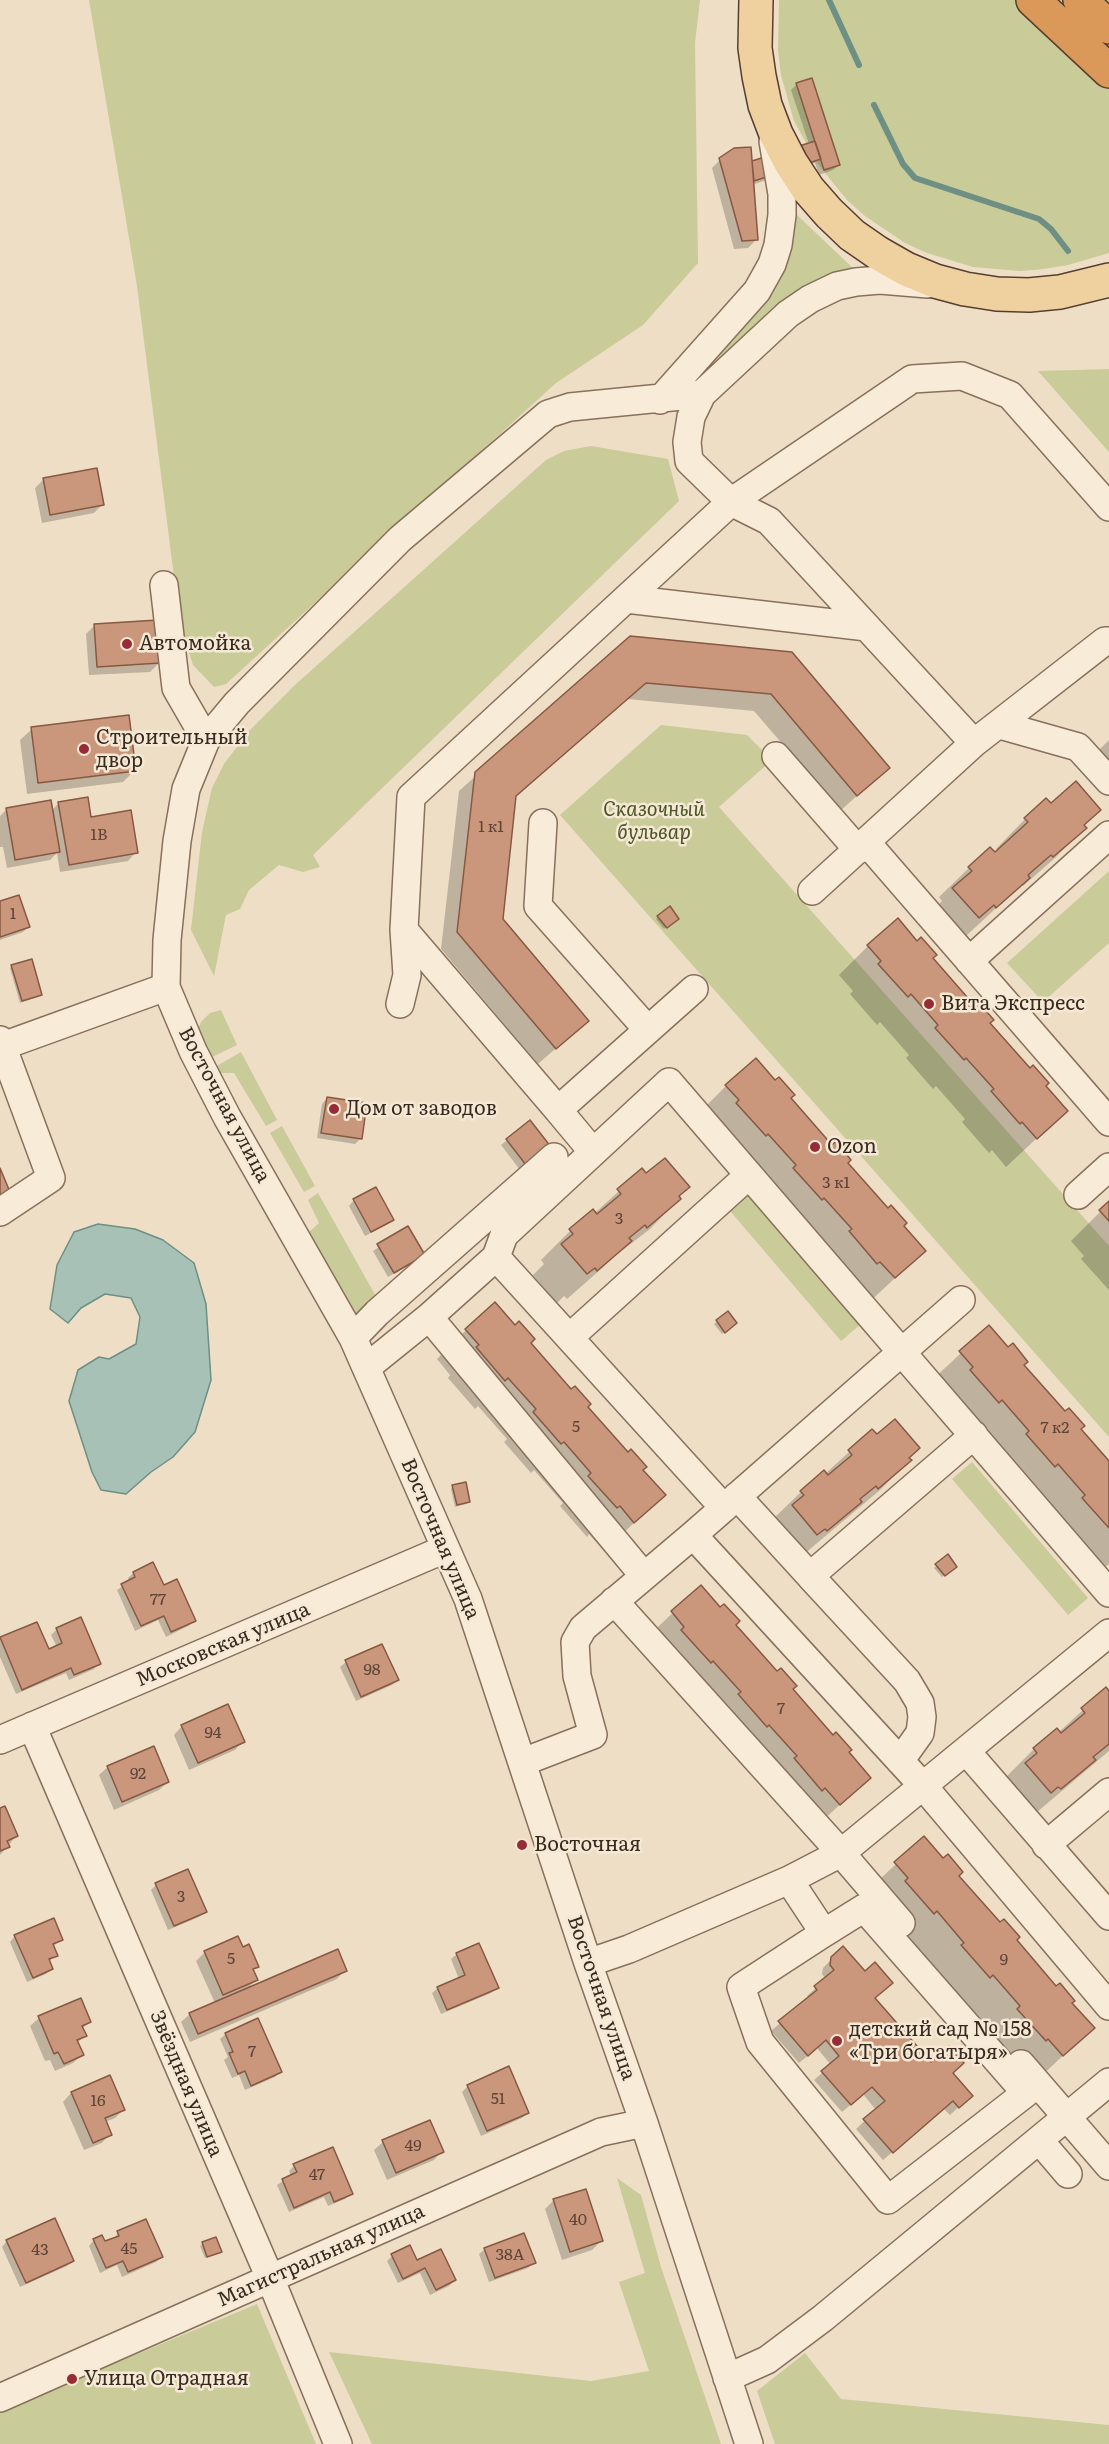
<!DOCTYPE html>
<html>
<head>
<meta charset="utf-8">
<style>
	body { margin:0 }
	canvas { display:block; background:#eddec5 }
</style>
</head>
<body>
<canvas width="1109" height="2444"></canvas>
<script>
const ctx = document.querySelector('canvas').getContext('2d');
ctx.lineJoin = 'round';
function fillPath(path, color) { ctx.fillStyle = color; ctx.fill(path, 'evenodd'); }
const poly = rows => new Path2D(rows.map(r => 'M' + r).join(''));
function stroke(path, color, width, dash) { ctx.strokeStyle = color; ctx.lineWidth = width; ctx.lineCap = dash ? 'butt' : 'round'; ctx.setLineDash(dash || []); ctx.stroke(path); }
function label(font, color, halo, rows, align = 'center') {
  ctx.font = font + ' Literata,serif'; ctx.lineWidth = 5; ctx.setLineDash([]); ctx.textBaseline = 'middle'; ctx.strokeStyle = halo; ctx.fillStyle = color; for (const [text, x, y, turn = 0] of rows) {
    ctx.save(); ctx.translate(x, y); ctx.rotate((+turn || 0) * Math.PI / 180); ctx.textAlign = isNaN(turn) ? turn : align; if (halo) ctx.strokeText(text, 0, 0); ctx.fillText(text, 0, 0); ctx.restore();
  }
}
fillPath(poly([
	[89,0,700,0,695,43,698,263,643,325,556,383,226,684,214,687,193,665,180,624,137,286],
	[779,0,1109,0,1109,253,1068,265,1044,269,1020,271,973,267,927,253,905,243,865,216,847,200,817,163,794,121,781,75,778,51],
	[812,78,840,165,824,170,796,83],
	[795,213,856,271,829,275,802,287,770,310,710,374,705,369],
	[1109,369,1109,452,1038,371],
	[591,446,668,459,679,501,313,855,320,867,303,872,279,865,249,890,240,909,226,915,214,976,191,930,202,832,212,788,224,764,249,731,295,685,546,460,564,451],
	[661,725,747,735,772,760,719,807,1109,1246,1109,1437,560,815],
	[1109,871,1109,943,1043,1002,1007,963],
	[221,1010,237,1045,210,1058,197,1031,201,1022,210,1013],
	[241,1052,277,1120,266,1126,234,1073,220,1073,215,1067],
	[282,1126,315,1186,304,1192,270,1133],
	[745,1188,861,1324,841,1341,725,1205],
	[318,1193,378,1300,365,1312,356,1314,347,1307,308,1233,319,1223,308,1200],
	[972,1462,1088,1598,1068,1615,952,1479],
	[617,2178,641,2195,661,2267,721,2444,372,2444,329,2352,591,2381,649,2371,619,2282,645,2273],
	[257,2304,316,2444,0,2444,0,2411],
	[805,2353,841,2399,1109,2425,1109,2444,775,2444,757,2391]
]), '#c9cb99');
const water = poly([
	[98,1224,135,1229,163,1240,194,1263,206,1304,211,1380,195,1432,173,1457,151,1472,126,1494,101,1490,92,1472,69,1401,78,1370,99,1357,109,1359,136,1344,140,1317,131,1298,105,1294,81,1308,68,1323,50,1309,57,1265,74,1232,98,1224]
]);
fillPath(water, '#a7c1b7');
stroke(water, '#6e8f84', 1.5);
fillPath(poly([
	[797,84,839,165,833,170,819,175,815,163,752,185,757,239,748,248,734,249,712,168,720,160,751,164,809,144,791,90],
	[44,479,102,505,94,513,42,523,35,488],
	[95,625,159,663,150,672,89,675,86,634],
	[630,638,791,653,888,768,840,811,754,711,627,699,515,798,501,920,587,1021,538,1064,441,949,459,791],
	[32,729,135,770,123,782,27,794,20,740],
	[1109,740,1109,785,1091,758],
	[59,803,90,819,136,852,128,861,60,872,57,853,50,860,7,868,3,847,0,847,0,856,0,816,7,809,52,810],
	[1050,805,1084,828,1055,858,1023,886,1022,884,966,936,924,919,942,901,939,897,969,868,990,849,995,854,998,851,996,849,1025,819],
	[0,903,28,927,23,932,0,940],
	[658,917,677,918,664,929,656,919],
	[868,946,931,959,1066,1111,1006,1167,992,1150,989,1153,962,1122,965,1119,936,1086,933,1089,906,1058,909,1055,880,1022,877,1025,850,994,853,991,839,975],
	[12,966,41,995,38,997,20,1003,10,968],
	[726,1086,789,1099,924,1251,864,1307,697,1115],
	[327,1098,361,1138,355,1144,317,1138,322,1104],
	[530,1122,549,1147,520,1170,501,1145],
	[642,1170,679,1199,650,1229,616,1255,600,1270,567,1299,564,1296,557,1303,533,1275,544,1264,541,1260,570,1231,595,1213],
	[354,1200,392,1220,386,1225,365,1236,349,1206],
	[1109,1203,1109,1290,1081,1259,1084,1256,1071,1241],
	[408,1228,418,1260,388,1277,373,1251],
	[728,1313,735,1323,722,1334,714,1324],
	[989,1327,1109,1463,1109,1564,1098,1573,930,1382],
	[466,1330,529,1343,664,1495,604,1551,589,1534,587,1537,560,1506,563,1503,534,1470,531,1473,504,1442,507,1439,478,1406,475,1409,448,1378,450,1375,437,1359],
	[872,1431,910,1460,880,1490,797,1560,771,1521,801,1492,825,1474],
	[453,1486,469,1502,466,1504,455,1507,451,1489],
	[947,1557,953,1569,942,1577,934,1568],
	[133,1573,163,1587,194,1621,188,1626,166,1637,158,1620,135,1631,117,1590,129,1582,128,1578],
	[700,1587,869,1778,809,1833,795,1817,792,1819,765,1789,642,1642],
	[36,1624,48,1651,57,1647,51,1635,57,1629,99,1663,94,1669,69,1680,66,1673,16,1694,0,1657,0,1639],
	[382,1646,397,1680,392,1685,356,1701,340,1667,346,1662],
	[1106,1689,1109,1693,1109,1751,1030,1818,1004,1779,1034,1749,1057,1730,1059,1732],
	[182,1726,243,1741,235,1750,189,1770,174,1735],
	[108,1767,168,1782,159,1790,114,1810,99,1775],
	[0,1809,17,1835,0,1855],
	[924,1838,1092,2028,1033,2084,865,1893],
	[156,1885,205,1911,199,1917,168,1930,151,1890],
	[15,1936,61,1940,52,1947,56,1955,48,1962,51,1969,46,1974,27,1982,10,1942],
	[843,1948,874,1998,931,2064,951,2073,962,2104,950,2115,944,2109,883,2160,856,2129,876,2110,863,2094,842,2112,814,2080,831,2065,817,2048,799,2063,771,2031,809,1998,807,1996,826,1979,822,1974,823,1968],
	[242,1949,257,1966,252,1971,256,1980,247,1989,345,1970,337,1979,190,2042,181,2022,190,2014,215,2003,196,1961,205,1952],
	[457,1954,497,1988,491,1993,441,2014,432,1993,438,1988,459,1979,451,1959],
	[39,2018,89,2022,82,2029,85,2036,77,2043,82,2055,73,2063,55,2071,50,2060,45,2061,30,2026],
	[226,2034,280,2072,275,2077,245,2090,239,2075,232,2078,224,2060,228,2057,220,2039],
	[110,2077,124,2109,115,2118,105,2122,110,2134,102,2143,84,2150,63,2102,71,2093],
	[468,2086,528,2113,522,2118,481,2136,462,2092],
	[383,2142,442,2151,434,2160,387,2180,374,2150],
	[294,2166,351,2193,345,2199,328,2206,324,2197,289,2212,277,2185,291,2176,289,2171],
	[554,2200,601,2241,592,2250,562,2260,545,2209],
	[118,2233,161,2257,156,2262,122,2277,117,2265,100,2273,89,2246,94,2240,104,2243,113,2240],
	[7,2241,73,2261,67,2266,20,2287,2,2247],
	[203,2243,220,2251,205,2258,200,2246],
	[485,2249,534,2262,528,2268,489,2282,479,2254],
	[392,2256,417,2262,455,2280,449,2286,430,2295,420,2273,398,2283,387,2261]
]), '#0003');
stroke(poly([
	[829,0,859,65],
	[874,105,903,164,915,178,1039,219,1051,229,1068,251]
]), '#6e8f84', 6);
const building = poly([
	[812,78,840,165,824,170,796,83,812,78],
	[815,141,821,159,754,181,752,161,815,141],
	[751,147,758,240,742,241,719,158,734,148,751,147],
	[97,468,104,505,50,515,43,478,97,468],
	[158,620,160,663,97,667,94,624,158,620],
	[630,636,792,652,890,768,857,796,771,694,646,683,516,796,503,919,589,1021,556,1049,457,932,475,772,630,636],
	[129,715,136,771,38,783,31,727,129,715],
	[1076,781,1101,810,1084,825,1087,828,1053,857,1051,855,1028,875,1030,878,996,908,994,905,979,918,952,888,972,871,968,867,990,847,995,852,1028,822,1024,818,1046,798,1051,803,1076,781],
	[88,797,91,817,131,810,138,853,69,865,58,802,88,797],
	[51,800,60,852,15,860,6,808,51,800],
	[19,895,30,927,0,937,0,901,19,895],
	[670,906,679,919,667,928,657,916,670,906],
	[898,918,917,941,921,937,937,955,933,958,974,1005,978,1002,994,1020,990,1023,1030,1068,1033,1065,1049,1083,1046,1086,1068,1111,1037,1139,1022,1122,1020,1124,991,1091,994,1089,966,1058,964,1060,935,1028,938,1025,911,994,908,997,878,964,881,961,867,945,898,918],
	[32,959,42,995,22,1001,11,965,32,959],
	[756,1058,775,1080,779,1077,795,1095,791,1098,832,1145,836,1141,851,1160,848,1163,888,1208,891,1205,907,1223,904,1226,926,1251,895,1278,880,1262,877,1264,849,1231,852,1229,824,1198,822,1200,793,1168,796,1165,768,1134,766,1136,736,1103,739,1100,725,1085,756,1058],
	[327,1097,367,1103,362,1139,321,1133,327,1097],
	[530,1120,551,1147,526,1165,506,1139,530,1120],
	[665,1158,690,1187,679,1196,681,1199,647,1228,645,1225,629,1238,632,1241,597,1271,595,1268,587,1274,561,1244,573,1234,569,1229,593,1209,597,1214,621,1194,617,1189,642,1168,646,1173,665,1158],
	[0,1168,10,1192,0,1196,0,1168],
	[376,1187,394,1220,371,1232,353,1199,376,1187],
	[1109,1201,1109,1221,1099,1210,1109,1201],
	[408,1226,425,1255,394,1273,377,1244,408,1226],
	[495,1302,515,1325,519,1321,535,1339,531,1343,571,1389,575,1386,591,1404,588,1407,628,1452,631,1449,647,1467,643,1470,666,1495,634,1523,620,1506,617,1508,588,1476,591,1473,564,1442,561,1444,533,1412,536,1409,508,1378,505,1381,476,1347,479,1345,465,1329,495,1302],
	[728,1311,737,1323,725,1333,716,1320,728,1311],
	[989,1325,1008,1347,1013,1343,1028,1362,1024,1365,1065,1411,1069,1408,1085,1426,1081,1429,1109,1461,1109,1528,1082,1498,1085,1495,1058,1464,1055,1467,1026,1434,1029,1431,1002,1400,999,1403,970,1370,973,1367,959,1351,989,1325],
	[895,1419,920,1448,909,1458,912,1460,878,1489,876,1486,860,1499,862,1502,827,1531,825,1529,817,1535,792,1505,804,1495,800,1491,824,1470,828,1475,852,1455,848,1450,872,1429,877,1434,895,1419],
	[466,1482,470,1502,457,1505,452,1485,466,1482],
	[948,1554,957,1567,945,1576,935,1564,948,1554],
	[153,1562,164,1585,177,1579,196,1621,171,1632,164,1616,141,1626,121,1584,135,1577,133,1572,153,1562],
	[701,1585,720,1607,724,1604,740,1621,736,1625,777,1671,781,1668,797,1686,793,1689,833,1735,836,1732,852,1750,849,1752,871,1778,840,1805,825,1788,822,1791,794,1758,797,1756,769,1725,767,1727,738,1694,741,1692,713,1661,711,1663,681,1630,684,1627,671,1611,701,1585],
	[81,1617,101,1664,74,1675,71,1668,22,1690,0,1637,37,1622,49,1649,62,1643,56,1628,81,1617],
	[382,1644,399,1680,361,1697,345,1660,382,1644],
	[1106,1687,1109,1691,1109,1744,1093,1757,1096,1760,1061,1789,1058,1787,1051,1793,1025,1763,1037,1753,1033,1748,1057,1728,1061,1733,1085,1713,1081,1708,1106,1687],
	[228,1704,245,1742,198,1763,181,1725,228,1704],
	[154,1746,169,1782,122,1802,107,1766,154,1746],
	[5,1806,18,1836,7,1841,10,1847,0,1851,0,1808,5,1806],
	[924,1836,943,1858,948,1854,963,1872,959,1876,1000,1922,1004,1919,1020,1937,1017,1940,1056,1986,1060,1983,1075,2001,1072,2003,1095,2028,1063,2056,1048,2039,1046,2041,1017,2009,1020,2006,993,1975,990,1978,961,1945,964,1943,937,1911,934,1914,905,1881,908,1878,894,1862,924,1836],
	[188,1869,207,1912,174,1926,155,1883,188,1869],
	[54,1918,63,1940,53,1944,58,1956,49,1959,53,1969,33,1978,14,1935,54,1918],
	[238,1936,243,1947,249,1944,259,1967,253,1969,258,1980,223,1995,204,1951,238,1936],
	[479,1943,499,1988,447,2010,437,1987,465,1975,456,1953,479,1943],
	[843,1946,865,1971,875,1962,893,1983,875,1998,931,2062,949,2046,964,2063,953,2073,973,2096,959,2108,953,2101,893,2153,863,2119,885,2101,872,2087,851,2105,821,2071,839,2056,826,2040,808,2056,778,2021,817,1990,814,1986,834,1970,830,1965,831,1957,843,1946],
	[338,1949,347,1971,198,2034,189,2013,338,1949],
	[81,1998,91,2022,82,2026,87,2036,77,2040,84,2055,64,2064,58,2052,54,2054,38,2016,81,1998],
	[258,2018,282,2072,251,2086,245,2071,238,2074,229,2053,233,2052,225,2033,258,2018],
	[509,2066,529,2113,487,2131,467,2085,509,2066],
	[110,2075,125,2110,105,2118,112,2135,93,2143,71,2092,110,2075],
	[430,2120,444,2152,396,2173,382,2140,430,2120],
	[333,2147,353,2194,334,2202,330,2192,294,2208,282,2179,297,2172,293,2164,333,2147],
	[586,2189,603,2241,570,2252,553,2199,586,2189],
	[55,2218,74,2261,26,2283,6,2240,55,2218],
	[146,2219,163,2257,128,2272,123,2261,106,2268,93,2239,102,2235,105,2241,119,2236,117,2231,146,2219],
	[524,2233,536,2263,495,2278,484,2248,524,2233],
	[216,2237,222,2252,207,2257,202,2242,216,2237],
	[410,2245,417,2260,441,2249,456,2280,436,2290,425,2268,403,2279,391,2254,410,2245]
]);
fillPath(building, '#cb977c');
stroke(building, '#875842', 1.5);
const minor = poly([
	[702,394,570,407,548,414,400,539,237,703,206,740,186,789,177,841,167,940,166,987,193,1051,227,1117,353,1338,468,1599,588,1963,644,2123,749,2444],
	[660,400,757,291,772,264,778,245,782,215,782,194,773,141],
	[164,585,176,688,206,740],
	[626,599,867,627],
	[1000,725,1078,747,1109,781],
	[974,743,1105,641,1109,641],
	[776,756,858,850],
	[543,823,538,906,648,1030],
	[867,843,1109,1122],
	[812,891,974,743,769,521,731,502,689,461,687,442,691,417,702,394,788,314,810,299,837,286,856,282,880,280,928,284],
	[969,961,1109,835],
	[400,1004,407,975,404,930],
	[0,1040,51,1178,0,1212],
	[0,1047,166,987],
	[558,1110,404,930,411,797,731,502,912,379,962,376,1010,395,1109,507],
	[593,1152,558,1110,694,989],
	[1078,1195,1109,1167],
	[496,1257,724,1508],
	[429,1317,644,1576],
	[570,1337,749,1175],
	[353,1338,377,1313,554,1157],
	[367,1367,429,1317,496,1257,504,1235,669,1082,1109,1593],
	[737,1496,810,1576,974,1435],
	[693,1535,924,1787,1109,2006],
	[810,1576,907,1681,920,1703,922,1717,920,1733,900,1761],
	[614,1601,841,1853,901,1923],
	[32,1726,270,2278,338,2444],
	[0,1740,445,1549],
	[967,1752,1109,1916],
	[523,1762,593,1735,577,1676,575,1642,583,1628,693,1535,961,1300],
	[1046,1845,1109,1792],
	[789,1880,824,1933,741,1987,760,2042,888,2200,1026,2093,864,1908,824,1933],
	[588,1963,629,1949,789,1880,841,1853,1109,1633],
	[1021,2064,1109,2166],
	[1039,2140,1068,2174],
	[727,2378,767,2360,823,2318,1109,2082],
	[0,2398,601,2132,644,2123]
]);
const major = poly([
	[756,0,755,48,759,76,765,105,776,134,791,163,808,189,829,213,852,235,878,253,906,269,935,281,965,289,997,294,1029,295,1060,292,1109,280]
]);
const highway = poly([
	[1033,0,1109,71],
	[1080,0,1109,27]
]);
stroke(minor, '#88705c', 30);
stroke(major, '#563f30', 36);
stroke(highway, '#563f30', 36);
stroke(minor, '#f8ecd9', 27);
stroke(major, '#efd09f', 33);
stroke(highway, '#da9859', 33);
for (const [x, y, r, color] of [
	[127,644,6,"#962d36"],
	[84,749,6,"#962d36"],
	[929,1004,6,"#962d36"],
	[334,1109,6,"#962d36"],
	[815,1147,6,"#962d36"],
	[522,1845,6,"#962d36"],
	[837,2041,6,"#962d36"],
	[72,2379,6,"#962d36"]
]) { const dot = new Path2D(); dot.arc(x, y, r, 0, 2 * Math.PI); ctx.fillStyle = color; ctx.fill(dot); stroke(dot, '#f5e9d5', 2); }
label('16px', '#5e4536', null, [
	["1 к1",491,827],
	["1В",99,835],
	["1",13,914],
	["3 к1",836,1183],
	["3",619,1219],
	["5",576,1427],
	["7 к2",1055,1428],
	["77",158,1600],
	["98",372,1670],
	["7",781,1709],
	["94",213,1733],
	["92",138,1774],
	["3",181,1897],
	["5",231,1959],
	["9",1004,1960],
	["7",252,2052],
	["51",498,2099],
	["16",98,2101],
	["49",413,2146],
	["47",317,2175],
	["40",578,2220],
	["45",129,2249],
	["43",40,2250],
	["38А",510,2255]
]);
label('20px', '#392a1f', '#f5e9d5', [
	["Автомойка",139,644],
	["Строительный",96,738],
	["двор",96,761],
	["Вита Экспресс",941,1004],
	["Дом от заводов",346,1109],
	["Ozon",827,1147],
	["Восточная",534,1845],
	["детский сад № 158",849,2030],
	["«Три богатыря»",849,2053],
	["Улица Отрадная",84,2379]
], 'left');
label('italic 20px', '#4c5526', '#f5e9d5', [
	["Сказочный",654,810],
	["бульвар",654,833]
]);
label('20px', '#392a1f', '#f5e9d5', [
	["Восточная улица",224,1105,62],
	["Восточная улица",440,1539,67],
	["Московская улица",223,1645,-23],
	["Восточная улица",601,1998,71],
	["Звёздная улица",186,2084,67],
	["Магистральная улица",321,2256,-24]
]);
</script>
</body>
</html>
